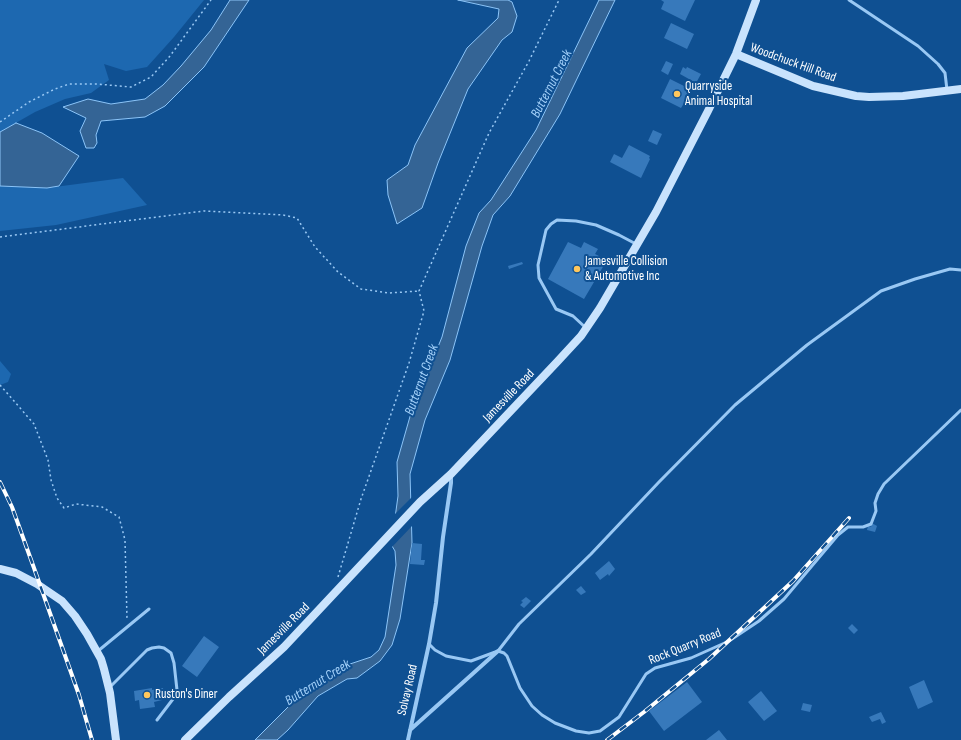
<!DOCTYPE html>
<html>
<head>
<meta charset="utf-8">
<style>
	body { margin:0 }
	canvas { display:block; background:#0f5092 }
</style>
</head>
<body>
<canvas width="961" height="740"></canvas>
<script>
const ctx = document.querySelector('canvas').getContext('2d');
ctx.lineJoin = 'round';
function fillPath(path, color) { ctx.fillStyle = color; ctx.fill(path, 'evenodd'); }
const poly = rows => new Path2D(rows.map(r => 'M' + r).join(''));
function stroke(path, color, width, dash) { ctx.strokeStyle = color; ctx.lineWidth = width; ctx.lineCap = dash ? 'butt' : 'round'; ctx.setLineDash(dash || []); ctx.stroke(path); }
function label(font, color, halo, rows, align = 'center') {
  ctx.font = font + ' "Sofia Sans Condensed",sans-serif'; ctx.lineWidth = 4; ctx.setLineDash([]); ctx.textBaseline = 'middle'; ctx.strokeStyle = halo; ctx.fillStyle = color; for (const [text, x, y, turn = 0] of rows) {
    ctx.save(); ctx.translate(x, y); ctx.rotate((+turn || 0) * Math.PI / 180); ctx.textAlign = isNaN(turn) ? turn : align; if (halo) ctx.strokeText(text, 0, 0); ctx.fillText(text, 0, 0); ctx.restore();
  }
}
fillPath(poly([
	[0,0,204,0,174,37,147,67,126,71,104,64,109,80,91,93,65,99,35,112,0,132],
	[123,178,147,205,56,225,0,231,0,186,47,188],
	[0,361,11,374,8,382,0,385]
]), '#1d68b0');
const water = poly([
	[230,0,249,0,204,67,165,106,145,117,101,121,96,135,97,143,94,148,86,148,80,131,86,118,63,107,88,99,111,104,145,99,163,85,181,66,211,30,230,0],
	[458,0,508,0,512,2,517,16,512,32,502,40,468,89,438,163,422,208,397,224,388,195,387,180,408,165,415,145,467,48,498,18,499,9,458,0],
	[599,0,615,0,560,114,510,196,493,215,482,246,450,360,425,420,410,474,412,543,400,619,392,645,380,661,357,678,347,679,318,696,288,730,277,740,255,740,291,704,321,685,336,671,344,666,371,657,379,650,385,637,396,565,395,551,392,546,392,540,398,496,397,462,411,413,442,337,466,246,479,213,491,200,536,130,599,0],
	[16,123,42,133,79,156,59,186,47,188,0,186,0,132,16,123]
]);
fillPath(water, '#346495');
stroke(water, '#8bc4f8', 1);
fillPath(poly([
	[413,496,413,525,391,548,390,540,393,516]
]), '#0f5092');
fillPath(poly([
	[661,0,695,0,685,21,661,9,664,2],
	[671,23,694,34,687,49,664,38],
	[666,61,673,64,668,75,661,71],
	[683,67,686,69,687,67,701,74,696,83,680,74],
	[670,79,692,90,681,108,661,98],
	[653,130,662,134,657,145,648,141],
	[629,145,650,156,649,158,650,159,641,178,610,162,614,154,622,158],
	[568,242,581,248,584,242,598,249,595,254,607,260,584,299,548,279],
	[522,262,523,264,509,269,508,266],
	[870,522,877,526,875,532,867,530,868,526,872,527,869,525],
	[412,543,422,544,421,560,425,560,424,565,410,564],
	[609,561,615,569,609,576,608,574,600,580,595,573],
	[581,586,586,592,581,595,576,590],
	[526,597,531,601,524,608,520,605,523,602,521,601],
	[852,624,858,630,854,634,848,628],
	[204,636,219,647,197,677,182,666],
	[924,680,933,702,918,709,909,687],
	[687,682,702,702,664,731,649,711],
	[152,688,152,690,163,688,164,698,161,698,162,700,154,702,155,707,140,709,139,700,135,701,134,691],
	[761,691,777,711,764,721,748,702],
	[803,703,812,705,810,712,801,710],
	[881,712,886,722,882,724,880,719,872,722,869,717],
	[719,730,727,740,706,740]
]), '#3779bb');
stroke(poly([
	[0,122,29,102,55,89,69,84,97,84,131,87,151,77,170,56,211,0],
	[0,237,204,211,283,215,297,218,315,247,338,272,361,289,389,293,419,291],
	[0,385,34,424,48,460,51,480,57,498,64,508,76,504,102,507,119,517,125,540,127,619],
	[338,577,361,499,409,363,424,311,419,291,489,133,529,61,559,0]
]), '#99c8f4', 1.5, [2, 3]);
stroke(poly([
	[849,0,918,46,938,64,945,73,947,90],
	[586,328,573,316,556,309,539,278,538,265,546,230,551,224,557,220,576,221,596,225,619,235,636,244],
	[429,644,435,650,446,656,471,661,498,651,504,653,507,656,520,688,532,706,542,715,555,723,576,731,589,733,600,731,619,717,646,674,655,668,691,658,729,641,759,621,784,599,838,535,848,527,863,527,871,524,876,511,875,503,878,494,884,484,961,410],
	[98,651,149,609],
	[498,651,519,624,591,554,659,482,735,405,807,345,881,291,915,279,950,269,961,270],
	[110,687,147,650,152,648,159,647,164,648,171,653,174,663,177,690,173,699,157,720]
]), '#99c8f4', 3);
stroke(poly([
	[410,730,498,651],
	[408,740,429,644,436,603,443,537,451,483,451,474]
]), '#99c8f4', 4);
stroke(poly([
	[736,54,813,86,856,96,869,97,903,96,961,89],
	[0,569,16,573,37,584,62,601,75,616,87,634,101,659,104,669,110,693,116,740],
	[185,740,229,697,284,647,420,502,451,474,557,362,581,336,600,308,656,212,708,111,736,54,756,0]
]), '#c9e3fd', 8);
const rail = poly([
	[0,482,12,507,34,568,79,695,92,740],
	[607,740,644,712,709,659,793,581,849,518]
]);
stroke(rail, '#fff', 4);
stroke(rail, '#0f5092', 2.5, [8]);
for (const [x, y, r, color] of [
	[677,94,4,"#ffc75c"],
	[577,269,4,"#ffc75c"],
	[147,695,4,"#ffc75c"]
]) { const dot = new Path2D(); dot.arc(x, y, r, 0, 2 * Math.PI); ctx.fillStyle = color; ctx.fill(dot); stroke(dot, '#0f5092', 1.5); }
label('13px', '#fff', '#0f5092', [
	["Woodchuck Hill Road",793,63,20],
	["Jamesville Road",509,396,-46],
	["Jamesville Road",284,629,-45],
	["Rock Quarry Road",685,647,-22],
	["Solvay Road",408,690,-77]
]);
label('13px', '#fff', '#0f5092', [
	["Quarryside",685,87],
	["Animal Hospital",685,102],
	["Jamesville Collision",585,262],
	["& Automotive Inc",585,277],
	["Ruston's Diner",155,695]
], 'left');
label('italic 14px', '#a5d2fb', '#0f5092', [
	["Butternut Creek",552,84,-63],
	["Butternut Creek",422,380,-70],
	["Butternut Creek",318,683,-32]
]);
</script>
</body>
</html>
